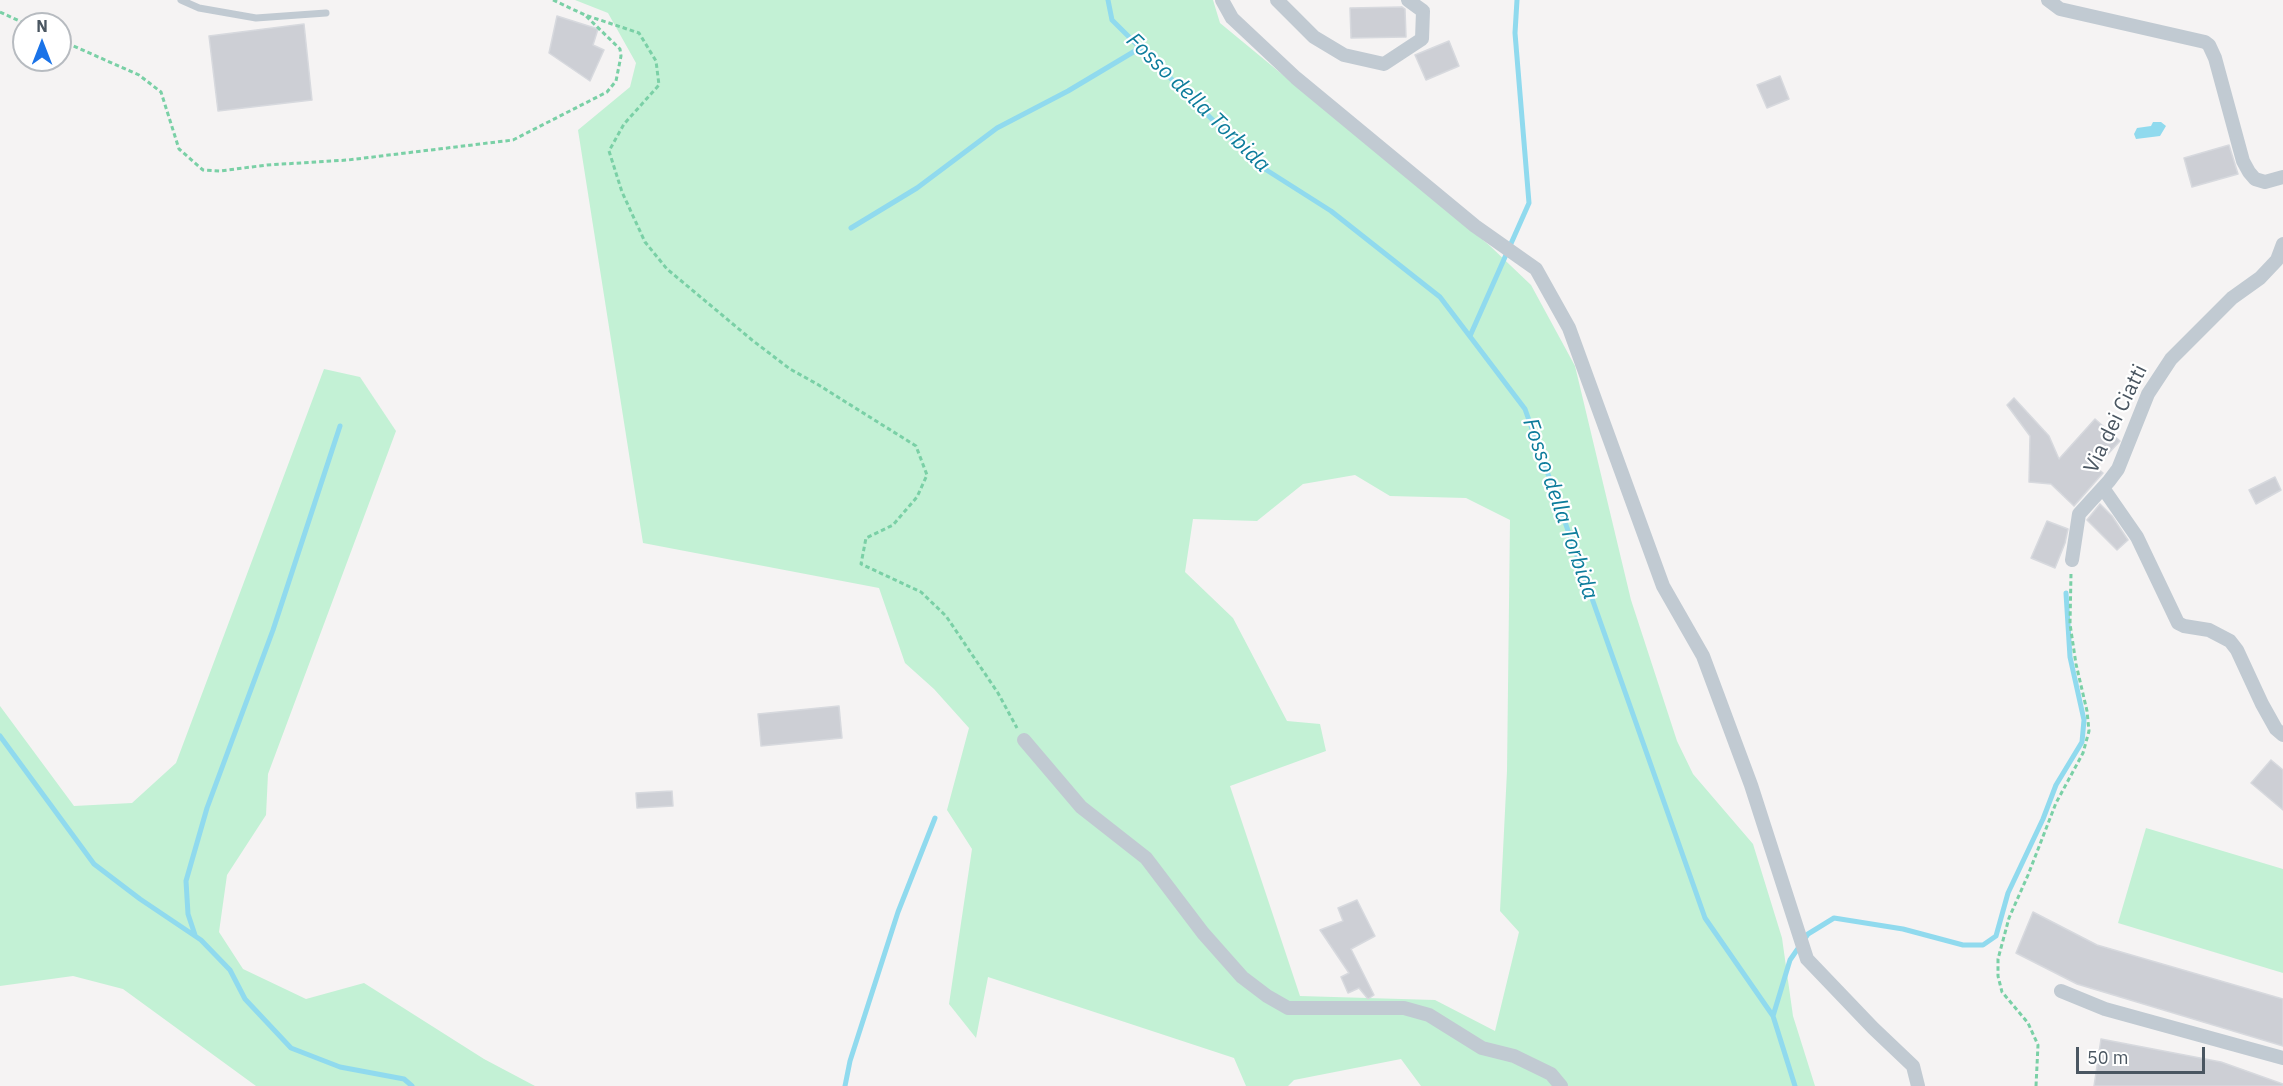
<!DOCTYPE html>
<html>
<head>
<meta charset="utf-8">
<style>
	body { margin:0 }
	#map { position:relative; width:2283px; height:1086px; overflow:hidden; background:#f5f3f3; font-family:"IBM Plex Sans",sans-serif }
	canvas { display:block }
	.north { position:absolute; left:12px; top:12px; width:60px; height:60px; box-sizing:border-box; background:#fff; border:2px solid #b7bbc0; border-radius:50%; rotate:0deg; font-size:16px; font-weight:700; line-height:24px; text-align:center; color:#4a5661 }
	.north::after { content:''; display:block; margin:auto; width:21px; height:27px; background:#1a73e8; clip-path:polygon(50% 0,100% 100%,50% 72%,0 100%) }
	.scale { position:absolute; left:2076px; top:1047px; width:129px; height:27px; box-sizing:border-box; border:3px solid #4a5661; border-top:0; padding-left:8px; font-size:18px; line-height:21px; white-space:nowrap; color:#4a5661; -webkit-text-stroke:4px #fff; paint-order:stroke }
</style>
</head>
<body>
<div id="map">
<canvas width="2283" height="1086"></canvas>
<div class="north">N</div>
<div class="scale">50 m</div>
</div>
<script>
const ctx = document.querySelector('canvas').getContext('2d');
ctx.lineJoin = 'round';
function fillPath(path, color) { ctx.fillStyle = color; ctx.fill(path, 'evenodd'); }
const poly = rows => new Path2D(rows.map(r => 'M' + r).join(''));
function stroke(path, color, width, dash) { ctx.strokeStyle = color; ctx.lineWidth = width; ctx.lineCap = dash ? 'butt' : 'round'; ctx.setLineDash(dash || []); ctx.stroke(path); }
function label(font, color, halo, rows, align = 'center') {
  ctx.font = font + ' "IBM Plex Sans",sans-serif'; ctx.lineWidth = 4.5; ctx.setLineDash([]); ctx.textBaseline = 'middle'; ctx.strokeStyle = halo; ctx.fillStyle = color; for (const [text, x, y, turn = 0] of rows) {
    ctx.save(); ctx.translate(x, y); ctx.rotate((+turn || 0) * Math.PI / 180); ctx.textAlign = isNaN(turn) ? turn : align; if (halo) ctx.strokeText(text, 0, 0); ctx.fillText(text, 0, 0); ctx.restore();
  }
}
fillPath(poly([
	[575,0,1213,0,1220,23,1489,245,1531,285,1575,366,1631,600,1677,741,1693,774,1753,844,1782,938,1793,1016,1815,1086,1421,1086,1401,1059,1294,1080,1288,1086,1246,1086,1234,1058,988,977,976,1038,949,1004,972,849,947,810,969,728,934,689,905,663,879,588,643,543,578,130,630,87,636,63,608,13],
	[1355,475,1390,496,1466,498,1510,520,1507,771,1500,911,1519,932,1495,1031,1435,1000,1300,996,1230,786,1326,751,1320,724,1287,721,1233,618,1185,572,1193,519,1257,521,1303,484],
	[324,369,360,377,396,431,268,774,266,815,227,875,219,932,243,969,306,999,364,983,484,1059,535,1086,256,1086,123,989,73,976,0,986,0,706,74,806,132,803,176,763],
	[2146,828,2283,869,2283,973,2118,923]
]), '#c3f1d5');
fillPath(poly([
	[2153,122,2161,122,2166,126,2160,136,2136,139,2134,134,2137,128,2151,126]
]), '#90daee');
stroke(poly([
	[1108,0,1112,20,1257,164,1331,211,1440,297,1525,409,1705,918,1773,1016,1795,1086],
	[851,228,917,188,997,128,1068,91,1140,48],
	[1470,336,1529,203,1515,33,1517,0],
	[0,736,94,864,140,899,201,940,230,970,245,999,291,1048,340,1067,404,1079,412,1086],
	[195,935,188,914,186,881,207,808,273,630,340,426],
	[1773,1016,1790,960,1808,934,1834,918,1903,929,1963,945,1983,945,1996,936,2008,893,2043,819,2056,785,2082,742,2084,720,2070,657,2066,593],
	[845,1086,850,1061,898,912,935,818]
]), '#90daee', 5);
const building = poly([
	[1402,7,1405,9,1406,37,1351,38,1350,8,1402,7],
	[557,16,598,29,593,45,604,50,590,81,549,53,557,16],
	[304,24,312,100,218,111,209,36,304,24],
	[1449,41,1459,66,1426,80,1415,55,1449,41],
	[1780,76,1789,99,1767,108,1757,85,1780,76],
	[2229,145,2238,174,2192,187,2184,158,2229,145],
	[2014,398,2049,436,2059,459,2095,419,2120,441,2096,467,2103,473,2074,506,2051,484,2029,482,2030,436,2007,405,2014,398],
	[2275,477,2281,490,2256,504,2249,490,2275,477],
	[2100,504,2112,516,2128,540,2117,550,2087,520,2100,504],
	[2047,521,2068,529,2065,543,2055,568,2031,558,2047,521],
	[839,706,842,738,761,746,758,714,839,706],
	[2271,760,2283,770,2283,810,2251,783,2271,760],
	[672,791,673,806,637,808,636,793,672,791],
	[1357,900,1375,936,1351,949,1374,995,1368,999,1359,988,1348,993,1341,977,1349,973,1320,930,1343,921,1338,908,1357,900],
	[2033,912,2097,945,2283,999,2283,1046,2077,984,2016,953,2033,912],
	[2101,1039,2221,1062,2283,1084,2283,1086,2094,1086,2101,1039]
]);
fillPath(building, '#cdcfd5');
stroke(building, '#d7d9de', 1.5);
stroke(poly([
	[553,0,585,15,639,33,656,61,659,85,624,124,609,151,622,192,645,242,667,269,752,340,790,369,817,384,916,446,927,475,917,497,893,525,866,538,861,564,921,592,946,616,998,693,1017,728],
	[0,12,26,24],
	[60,40,139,75,161,92,179,149,203,170,220,171,267,165,348,160,513,140,607,92,616,81,621,56,620,49,586,16],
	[2036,1086,2038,1045,2028,1023,2002,992,1998,976,1998,959,2009,918,2028,875,2056,803,2083,753,2089,731,2087,711,2076,664,2070,624,2071,574]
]), '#7ad0a6', 3, [4.5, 3]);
stroke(poly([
	[181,0,199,8,256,18,326,13]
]), '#c1cad2', 7);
stroke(poly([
	[1222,0,1232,18,1296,78,1475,226,1536,269,1569,328,1663,586,1703,656,1751,785,1807,959,1873,1028,1913,1066,1918,1086],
	[1277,0,1314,37,1344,55,1384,64,1422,39,1423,11,1408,0],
	[2048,0,2060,9,2205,42,2209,45,2215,58,2243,161,2249,172,2255,179,2265,182,2283,177],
	[2103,488,2137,537,2178,623,2184,626,2209,630,2230,641,2237,650,2262,704,2276,729,2283,735],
	[2072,560,2079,514,2109,481,2118,469,2148,394,2171,359,2232,298,2260,278,2277,260,2283,244],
	[1024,740,1081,807,1146,858,1203,933,1242,977,1267,996,1288,1008,1404,1008,1429,1015,1482,1048,1514,1056,1551,1074,1561,1086],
	[2061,991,2105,1009,2283,1058]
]), '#c1cad2', 14);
label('21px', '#4a5661', '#fff', [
	["Via dei Ciatti",2116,419,-64]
]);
label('italic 22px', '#0c7c9b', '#fff', [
	["Fosso della Torbida",1198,103,44],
	["Fosso della Torbida",1560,509,71]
]);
</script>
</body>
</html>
